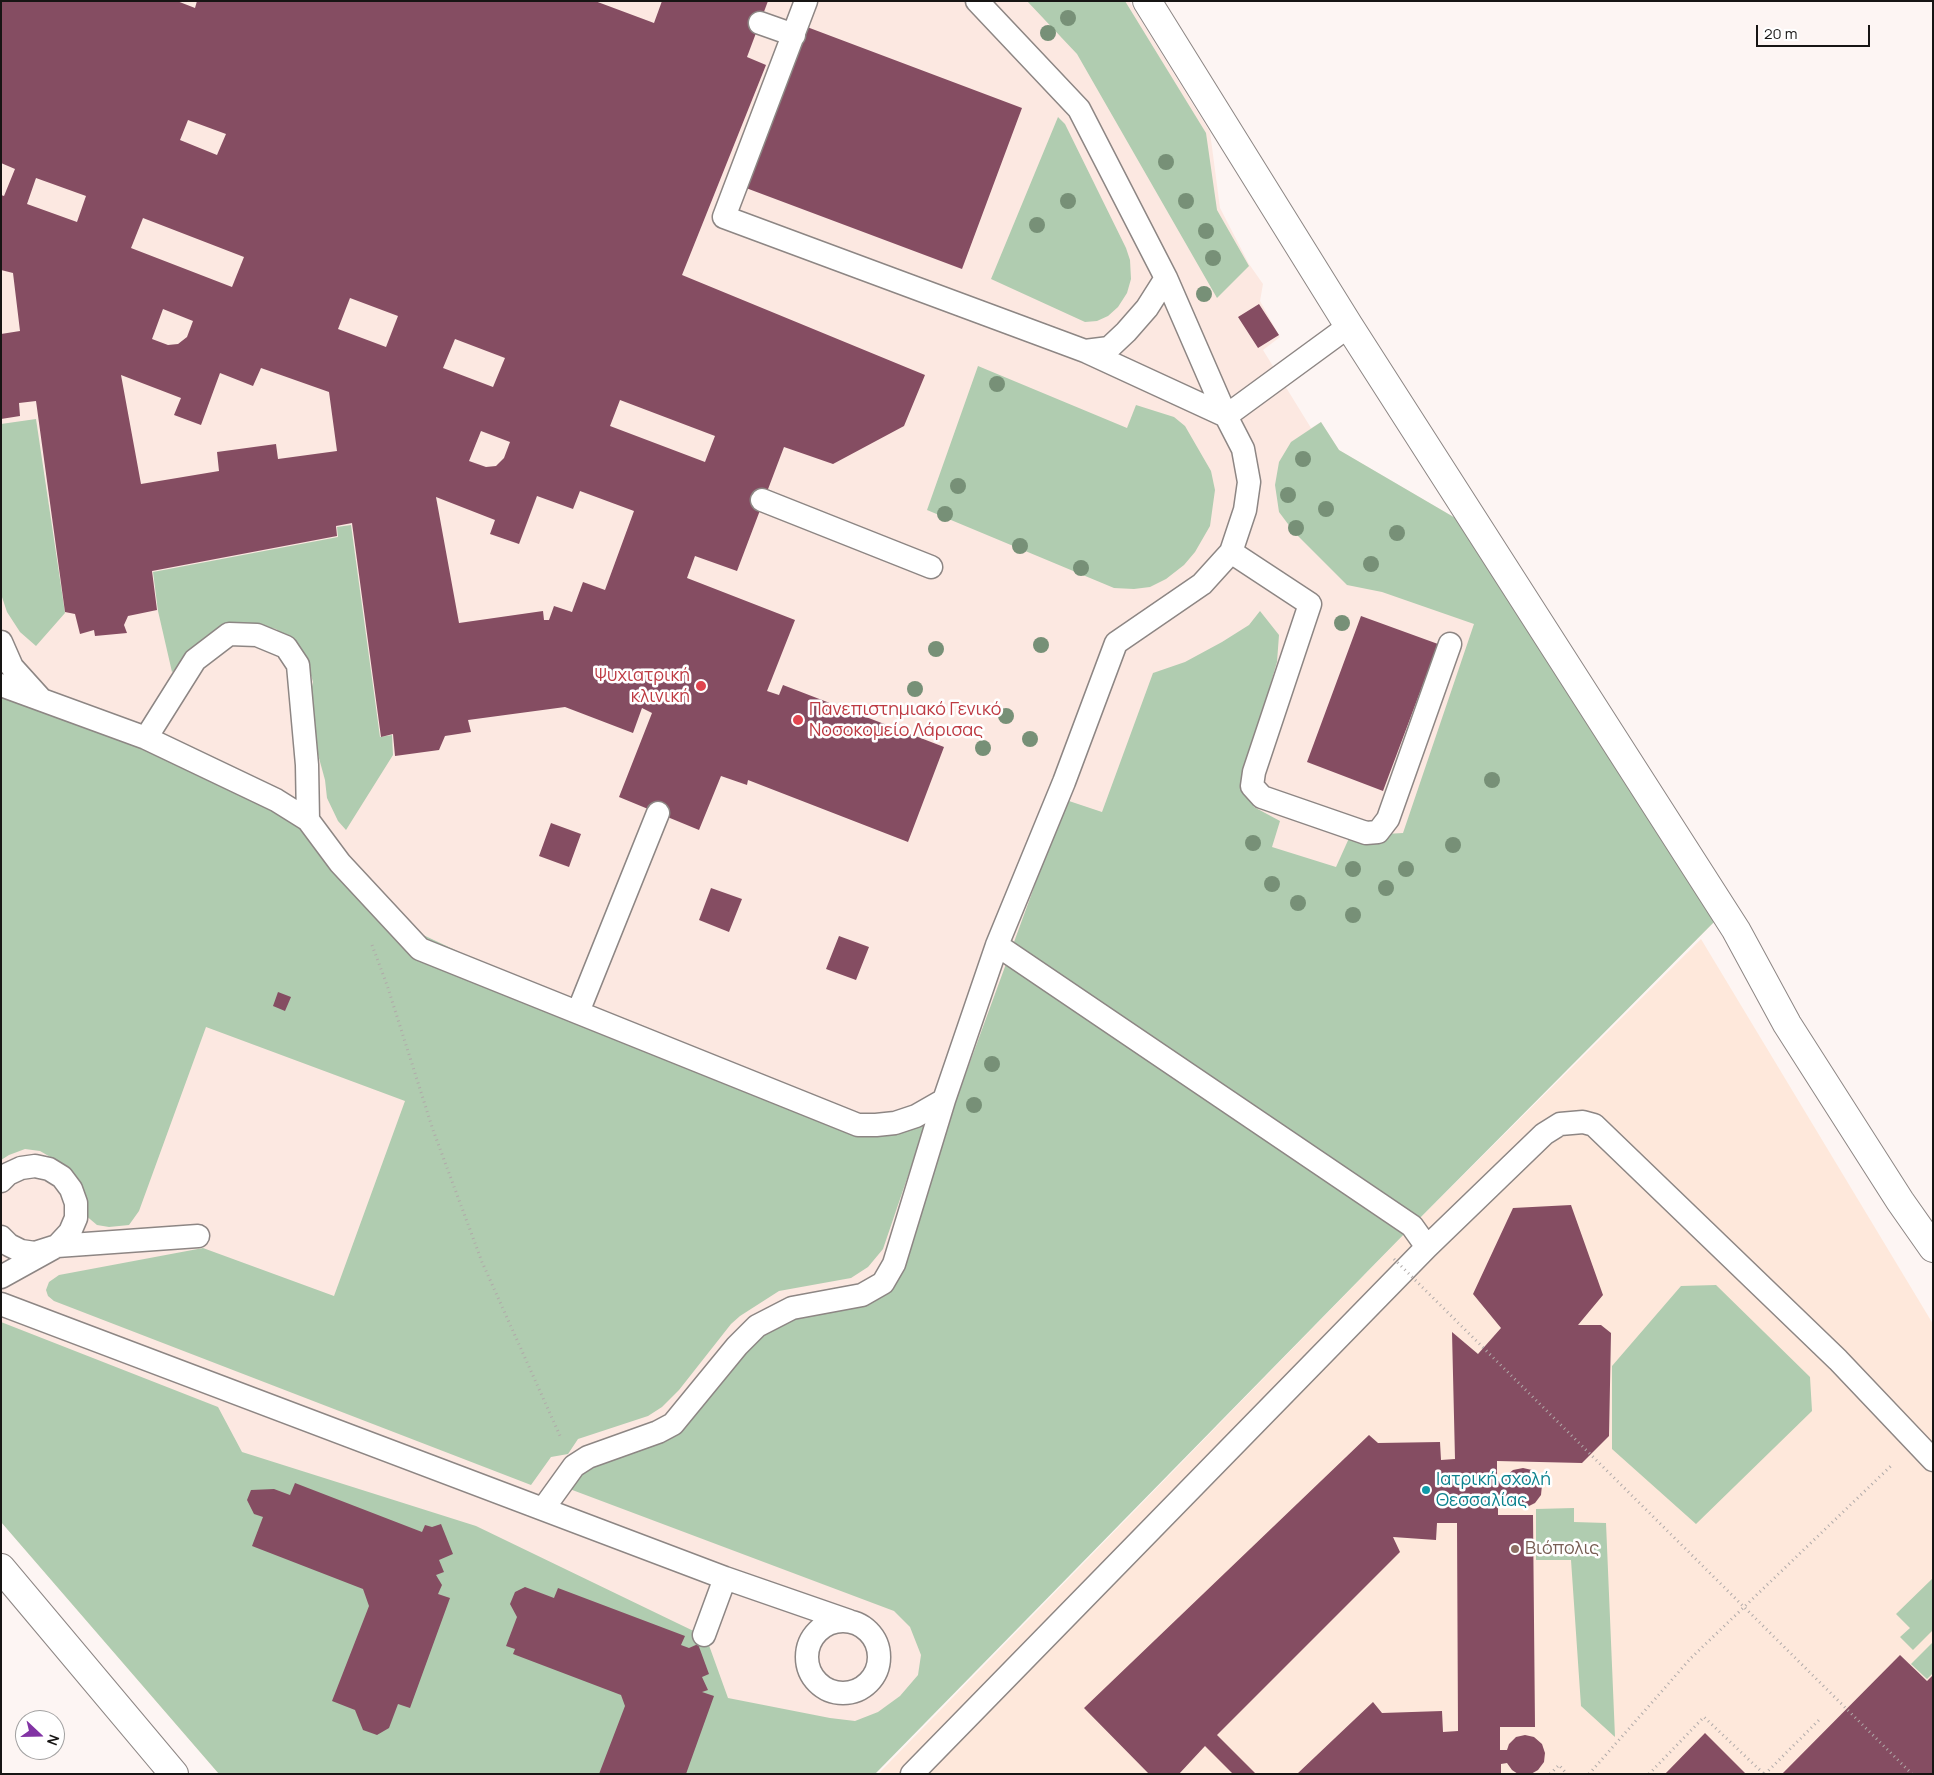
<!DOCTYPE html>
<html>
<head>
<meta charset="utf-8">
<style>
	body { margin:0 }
	#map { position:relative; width:1934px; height:1775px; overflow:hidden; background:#fdf5f3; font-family:Manrope,sans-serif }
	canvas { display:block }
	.frame { position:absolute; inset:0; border:2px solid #171514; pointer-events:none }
	.north { position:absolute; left:15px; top:1710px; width:50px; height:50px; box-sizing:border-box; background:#fff; border:1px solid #a2a1a1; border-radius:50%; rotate:111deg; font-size:14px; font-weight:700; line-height:20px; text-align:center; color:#171514 }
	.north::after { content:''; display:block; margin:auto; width:18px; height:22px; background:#8233a4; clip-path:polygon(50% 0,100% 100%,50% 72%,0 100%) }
	.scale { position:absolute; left:1756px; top:25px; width:114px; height:22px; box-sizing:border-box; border:2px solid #171514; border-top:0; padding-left:6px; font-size:15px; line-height:18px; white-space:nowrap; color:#171514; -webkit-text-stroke:4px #fff; paint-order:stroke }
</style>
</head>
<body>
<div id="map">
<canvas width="1934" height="1775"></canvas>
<div class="frame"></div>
<div class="north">N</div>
<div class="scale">20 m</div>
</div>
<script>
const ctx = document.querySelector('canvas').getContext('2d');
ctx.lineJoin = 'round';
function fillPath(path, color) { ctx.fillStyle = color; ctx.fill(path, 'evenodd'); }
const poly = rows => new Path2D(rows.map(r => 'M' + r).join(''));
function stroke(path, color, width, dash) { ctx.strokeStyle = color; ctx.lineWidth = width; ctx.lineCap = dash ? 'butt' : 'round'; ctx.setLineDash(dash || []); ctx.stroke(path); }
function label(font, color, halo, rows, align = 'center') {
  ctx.font = font + ' Manrope,sans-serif'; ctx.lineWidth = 5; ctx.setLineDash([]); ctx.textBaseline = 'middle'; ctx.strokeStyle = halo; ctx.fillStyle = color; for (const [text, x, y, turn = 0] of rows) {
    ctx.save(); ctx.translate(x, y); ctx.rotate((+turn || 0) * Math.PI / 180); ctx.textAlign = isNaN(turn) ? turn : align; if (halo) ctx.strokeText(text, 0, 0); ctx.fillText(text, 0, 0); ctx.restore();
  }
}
fillPath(poly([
	[1701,939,1933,1324,1933,1774,878,1774,1412,1226]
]), '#fee8db');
fillPath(poly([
	[1,1,1129,1,1210,132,1220,208,1249,264,1263,284,1260,301,1280,337,1263,350,1311,428,1321,422,1339,450,1469,526,1721,915,1412,1226,875,1774,219,1774,1,1522]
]), '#fce8e1');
fillPath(poly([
	[1027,1,1125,1,1206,133,1217,210,1249,266,1217,298,1077,54],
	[1058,117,1065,124,1126,248,1130,260,1131,279,1127,293,1118,307,1108,316,1097,321,1085,322,991,279],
	[978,366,1127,428,1136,405,1174,417,1185,426,1211,471,1215,490,1210,526,1195,552,1184,565,1166,579,1150,587,1134,589,1114,588,927,510],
	[36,419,65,613,36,646,20,632,7,612,1,594,1,424],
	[1321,422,1339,450,1469,526,1721,915,1412,1226,875,1774,219,1774,1,1522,1,1322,218,1407,242,1452,476,1526,706,1637,728,1698,830,1718,855,1721,878,1712,900,1696,918,1675,921,1655,910,1627,894,1611,567,1488,579,1467,671,1423,746,1338,862,1292,895,1267,1066,800,1102,812,1153,673,1185,662,1222,642,1249,625,1260,611,1279,635,1277,662,1252,747,1248,791,1254,807,1280,821,1272,847,1336,867,1350,836,1403,833,1474,624,1382,592,1347,585,1294,532,1279,512,1275,485,1279,462,1291,442],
	[351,525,380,737,392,735,393,755,346,830,338,821,327,798,325,780,311,729,309,701,313,682,309,669,289,639,276,629,256,625,192,658,172,672,158,611,153,572,338,537,337,527],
	[1,688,282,795,406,927,759,1092,854,1131,929,1114,883,1249,868,1267,851,1278,779,1291,740,1316,731,1324,679,1390,662,1407,648,1416,578,1439,568,1454,551,1457,531,1485,54,1301,48,1296,46,1290,49,1282,59,1275,203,1248,334,1296,405,1101,206,1027,139,1211,129,1225,109,1227,97,1225,84,1214,59,1162,40,1151,25,1149,9,1155,1,1160],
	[1716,1285,1810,1377,1812,1411,1696,1524,1612,1449,1612,1366,1681,1286],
	[1574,1508,1574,1522,1606,1523,1615,1737,1581,1706,1571,1560,1536,1560,1536,1509],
	[1933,1578,1933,1630,1913,1650,1900,1637,1910,1628,1896,1614],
	[1933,1642,1933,1673,1927,1679,1911,1664]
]), '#b0ccb0');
fillPath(poly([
	[1,1,177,1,195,8,197,1,595,1,654,23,662,1,768,1,747,57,766,65,682,275,925,375,904,426,833,464,784,447,737,571,695,556,687,578,795,620,767,691,779,695,783,685,944,747,908,842,748,780,747,785,721,776,699,830,619,797,652,713,642,708,633,733,565,707,468,720,471,732,445,736,439,750,395,756,393,734,381,737,352,523,336,526,337,536,152,571,157,610,128,616,124,625,127,633,95,636,94,630,80,634,75,614,65,612,36,401,19,403,20,416,1,419,1,334,20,331,13,273,1,270,1,195,4,196,15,169,1,163],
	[188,120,226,134,217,155,180,140],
	[36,178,86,196,77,222,27,204],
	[143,218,244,257,232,287,131,248],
	[350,298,398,316,386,347,338,329],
	[163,309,193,321,187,337,178,344,168,345,152,339],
	[455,339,505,358,493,387,443,368],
	[261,368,329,392,337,451,278,459,276,444,217,452,219,471,141,484,121,375,181,398,174,415,201,425,220,373,253,386],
	[620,400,715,436,705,462,610,426],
	[481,431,510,442,504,458,496,466,486,467,469,461],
	[580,491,634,511,605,590,583,582,572,612,554,606,549,620,544,620,543,611,459,623,436,497,495,520,490,534,519,544,537,496,573,509],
	[807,27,1022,108,962,269,746,188],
	[1259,304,1279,335,1258,348,1238,317],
	[1361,616,1438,644,1383,791,1307,762],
	[551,823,581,834,569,867,539,856],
	[711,888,742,899,729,932,699,920],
	[839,936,869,947,856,980,826,969],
	[278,992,291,997,285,1011,273,1006],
	[1571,1205,1603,1295,1578,1325,1601,1325,1611,1333,1609,1436,1582,1463,1497,1461,1497,1481,1504,1482,1506,1476,1513,1470,1523,1468,1532,1470,1539,1476,1542,1485,1541,1495,1535,1503,1527,1507,1517,1507,1509,1502,1504,1495,1498,1495,1498,1515,1533,1515,1535,1727,1500,1727,1500,1750,1507,1750,1509,1744,1516,1737,1525,1735,1534,1737,1542,1744,1545,1753,1544,1762,1538,1770,1531,1774,1518,1774,1512,1770,1507,1763,1501,1764,1501,1774,1297,1774,1373,1702,1382,1713,1442,1711,1443,1732,1458,1731,1457,1523,1437,1523,1436,1540,1393,1537,1400,1552,1217,1735,1256,1774,1233,1774,1205,1746,1179,1774,1149,1774,1084,1708,1369,1435,1378,1443,1440,1442,1441,1460,1455,1459,1452,1332,1478,1354,1501,1328,1473,1294,1513,1208],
	[295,1483,422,1532,425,1525,432,1527,441,1524,453,1554,439,1560,444,1572,436,1575,442,1585,438,1594,450,1598,410,1708,398,1704,389,1728,377,1735,363,1730,355,1710,332,1701,369,1606,363,1589,252,1546,263,1517,254,1514,247,1500,251,1490,274,1489,290,1495],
	[525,1587,554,1598,558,1588,685,1636,681,1645,689,1648,698,1644,709,1674,702,1677,708,1690,702,1692,714,1696,686,1774,599,1774,625,1706,621,1695,513,1654,515,1649,506,1646,517,1617,510,1604,515,1592],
	[1900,1655,1927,1681,1933,1675,1933,1774,1782,1774],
	[1705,1733,1746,1774,1665,1774]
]), '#854d62');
const lane = poly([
	[806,1,724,217,1085,351,1226,416,1349,326],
	[760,23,794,35],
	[1085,351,1109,348,1126,332,1147,308,1166,278],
	[762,500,931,567],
	[1231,552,1310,604,1254,772,1252,786,1262,797,1366,833,1378,832,1388,819,1450,644],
	[1,642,12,667,40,698],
	[1,685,146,738,276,800,308,820,340,863,420,949,858,1125,876,1125,895,1123,916,1116,944,1100],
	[146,738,195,660,229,634,257,635,286,647,298,665,307,765,308,820],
	[997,945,1412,1226,1427,1247],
	[578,1012,658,813],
	[1,1181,8,1174,21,1168,35,1166,49,1169,62,1177,71,1189,76,1203,76,1218,70,1232,57,1246,35,1253,21,1251,9,1245,1,1237],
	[1,1277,57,1246,198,1236],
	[1,1304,725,1578,849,1621],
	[543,1509,574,1466,588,1457,658,1432,673,1424,737,1346,757,1326,792,1308,862,1295,883,1283,894,1264,944,1100,997,945,1064,782,1116,643,1202,584,1231,552,1245,510,1249,482,1243,449,1226,416,1166,278,1079,109,977,1],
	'807 1657a36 36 0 1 1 72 0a36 36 0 1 1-72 0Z',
	[704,1635,725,1578],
	[912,1774,1427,1247,1544,1134,1560,1124,1583,1122,1594,1125,1838,1360,1933,1460]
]);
const street = poly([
	[1,1568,174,1774]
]);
const secondary = poly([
	[1147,1,1349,326,1736,930,1787,1024,1900,1201,1933,1248]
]);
stroke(lane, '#8d8684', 25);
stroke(street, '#8d8684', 30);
stroke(secondary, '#8d8684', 30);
stroke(poly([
	[372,945,387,985,433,1130,482,1262,561,1438],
	[1550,1774,1559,1765,1567,1774],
	[1589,1774,1691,1658,1893,1464],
	[1649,1774,1704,1717,1764,1774],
	[1765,1774,1819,1720]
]), '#b0aaa9', 3, [1, 4]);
stroke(lane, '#fff', 22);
stroke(street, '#fff', 28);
stroke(secondary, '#fff', 28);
stroke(poly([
	[1394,1259,1912,1774]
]), '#b0aaa9', 3, [1, 4]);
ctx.fillStyle = '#779077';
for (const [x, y] of [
	[1068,18],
	[1048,33],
	[1166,162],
	[1068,201],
	[1186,201],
	[1037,225],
	[1206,231],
	[1213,258],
	[1204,294],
	[997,384],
	[1303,459],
	[958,486],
	[1288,495],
	[1326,509],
	[945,514],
	[1296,528],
	[1397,533],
	[1020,546],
	[1371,564],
	[1081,568],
	[1342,623],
	[1041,645],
	[936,649],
	[915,689],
	[1006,716],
	[1030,739],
	[983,748],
	[1492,780],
	[1253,843],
	[1453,845],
	[1353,869],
	[1406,869],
	[1272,884],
	[1386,888],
	[1298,903],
	[1353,915],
	[992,1064],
	[974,1105]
]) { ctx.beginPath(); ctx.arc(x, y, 8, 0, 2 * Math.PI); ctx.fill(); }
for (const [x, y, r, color] of [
	[701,686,6,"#e0444e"],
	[798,720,6,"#e0444e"],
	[1426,1490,5,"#0f9aa8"],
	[1515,1549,5,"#8d6e63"]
]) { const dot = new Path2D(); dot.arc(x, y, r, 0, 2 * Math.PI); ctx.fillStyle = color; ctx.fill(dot); stroke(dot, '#fff', 2); }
label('18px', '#be3a42', '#fff', [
	["Ψυχιατρική",690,676],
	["κλινική",690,697],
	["Πανεπιστημιακό Γενικό",809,710,"left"],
	["Νοσοκομείο Λάρισας",809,731,"left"]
], 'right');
label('18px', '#0d838f', '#fff', [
	["Ιατρική σχολή",1436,1480],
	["Θεσσαλίας",1436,1501]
], 'left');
label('18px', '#785e54', '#fff', [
	["Βιόπολις",1525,1549]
], 'left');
</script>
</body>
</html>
